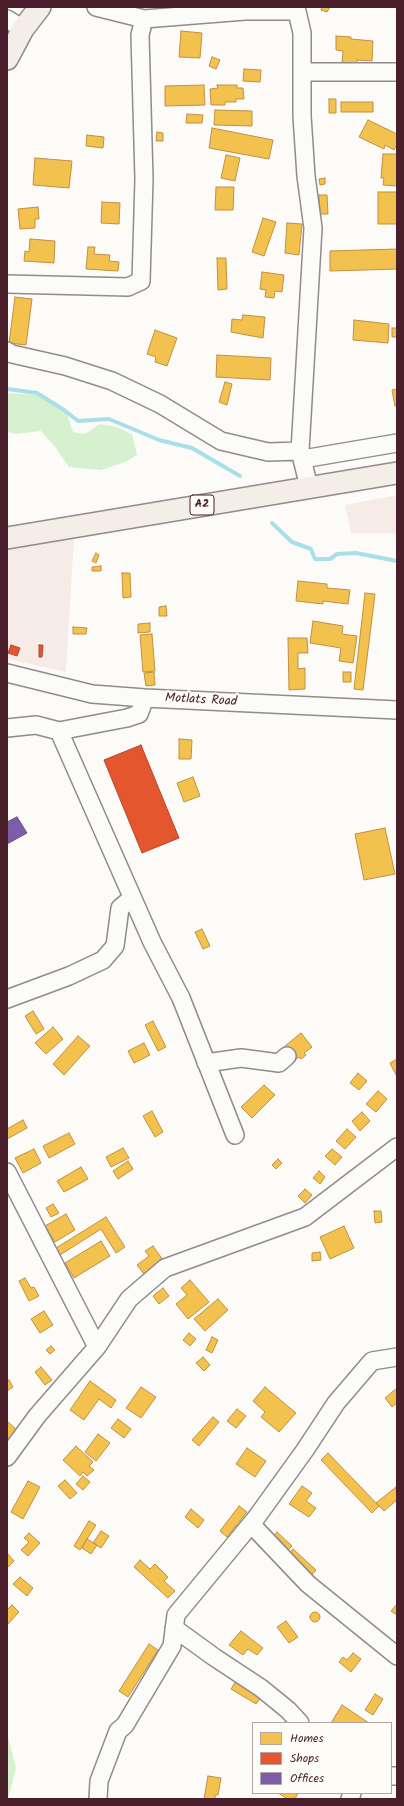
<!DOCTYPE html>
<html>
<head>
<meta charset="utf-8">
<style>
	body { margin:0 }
	#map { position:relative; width:404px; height:1806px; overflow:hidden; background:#fcfbf8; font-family:Kalam,sans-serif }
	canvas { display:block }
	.frame { position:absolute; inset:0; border:8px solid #4a1f2b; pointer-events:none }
	.legend { position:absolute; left:252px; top:1722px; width:140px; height:72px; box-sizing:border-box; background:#fdfcf7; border:1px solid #b5a4a5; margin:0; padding:5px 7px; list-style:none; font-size:12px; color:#4a1f2b }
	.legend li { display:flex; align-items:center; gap:8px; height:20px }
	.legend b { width:20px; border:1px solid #b5a4a5 }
</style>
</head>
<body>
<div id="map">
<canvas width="404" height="1806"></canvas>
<div class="frame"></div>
<ul class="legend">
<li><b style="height:11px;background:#f2c14e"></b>Homes</li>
<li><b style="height:11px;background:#e4572e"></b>Shops</li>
<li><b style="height:11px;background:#7b5ea7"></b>Offices</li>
</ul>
</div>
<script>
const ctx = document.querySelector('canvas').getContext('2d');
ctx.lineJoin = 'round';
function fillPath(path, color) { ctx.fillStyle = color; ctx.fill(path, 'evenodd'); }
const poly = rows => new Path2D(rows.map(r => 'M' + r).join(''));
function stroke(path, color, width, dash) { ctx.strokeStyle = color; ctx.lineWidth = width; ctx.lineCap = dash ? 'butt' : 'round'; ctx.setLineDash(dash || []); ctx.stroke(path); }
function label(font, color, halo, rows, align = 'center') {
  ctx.font = font + ' Kalam,sans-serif'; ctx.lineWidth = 4; ctx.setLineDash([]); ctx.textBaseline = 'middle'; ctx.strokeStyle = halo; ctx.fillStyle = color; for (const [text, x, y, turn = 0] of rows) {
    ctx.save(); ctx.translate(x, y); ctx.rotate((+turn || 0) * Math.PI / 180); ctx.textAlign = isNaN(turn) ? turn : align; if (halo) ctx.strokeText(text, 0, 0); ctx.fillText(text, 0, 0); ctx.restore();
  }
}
fillPath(poly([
	[397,495,397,535,391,533,351,533,345,505],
	[74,537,66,672,7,659,7,548]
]), '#f6ebe7');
fillPath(poly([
	[7,393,37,395,48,399,67,414,73,432,85,434,100,424,116,427,132,434,137,455,125,462,101,470,69,467,55,447,41,431,16,434,8,432],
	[7,1733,16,1768,8,1799,7,1799]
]), '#d6f1cd');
const homes = poly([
	[322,7,330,7,327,12,321,10,322,7],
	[181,31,202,33,200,58,179,57,181,31],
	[336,36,351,37,351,39,373,41,372,61,357,60,357,64,342,63,343,51,336,50,336,36],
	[212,57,220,60,216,69,209,66,212,57],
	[244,69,261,70,260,82,243,81,244,69],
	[204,85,205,105,165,106,165,86,204,85],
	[217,85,237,85,237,88,243,88,244,99,236,99,236,102,225,102,225,105,211,105,210,89,218,88,217,85],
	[329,99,336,99,336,113,329,113,329,99],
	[341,102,373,102,373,112,341,112,341,102],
	[215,110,252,111,252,126,214,125,215,110],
	[187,114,203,115,202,123,186,123,187,114],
	[368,120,397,134,397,144,394,150,385,145,384,149,359,137,368,120],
	[212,128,273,140,269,159,209,148,212,128],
	[157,132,163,133,163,141,156,141,157,132],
	[87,135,104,137,103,148,86,146,87,135],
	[383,154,397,154,397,186,383,185,384,178,381,178,383,154],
	[226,155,240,158,235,181,221,178,226,155],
	[35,158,72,161,69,188,33,185,35,158],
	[325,178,325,184,320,185,319,179,325,178],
	[216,187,234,187,233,210,215,210,216,187],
	[378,192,397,192,397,224,378,224,378,192],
	[319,195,327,195,328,214,320,214,319,195],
	[102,202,120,203,119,224,101,223,102,202],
	[38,207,39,219,35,219,35,228,20,229,18,209,38,207],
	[263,218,276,222,264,256,252,252,263,218],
	[287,223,302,224,299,255,285,253,287,223],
	[30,239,55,241,54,263,24,261,25,251,29,252,30,239],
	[88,247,95,247,94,254,110,255,109,261,119,262,118,271,86,269,88,247],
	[397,249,397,269,330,271,330,251,397,249],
	[217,258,226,258,227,289,218,290,217,258],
	[262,272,284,275,282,292,275,291,274,298,265,297,266,290,260,289,262,272],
	[15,297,32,299,26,345,9,343,15,297],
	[243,315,265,317,263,338,231,332,232,319,242,320,243,315],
	[354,320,389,324,388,343,353,340,354,320],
	[392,328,397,328,397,337,392,337,392,328],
	[155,330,177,338,167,366,155,362,156,357,147,354,155,330],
	[217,355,271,358,270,380,216,377,217,355],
	[225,382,232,384,227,405,219,402,225,382],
	[397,389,397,406,395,406,392,390,397,389],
	[96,553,99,555,96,563,92,561,96,553],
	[101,566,101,571,92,571,92,567,101,566],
	[122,573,130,573,131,597,123,598,122,573],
	[298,581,327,584,327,588,350,590,348,604,323,601,323,604,296,601,298,581],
	[365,593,375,594,363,690,354,689,365,593],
	[166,606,167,616,159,616,159,607,166,606],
	[313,621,343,626,342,634,357,636,353,663,339,661,341,648,310,643,313,621],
	[150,623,150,632,138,633,138,624,150,623],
	[73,627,87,628,86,634,73,634,73,627],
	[152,634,155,671,143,672,140,635,152,634],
	[288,638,307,638,308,653,298,653,298,669,305,668,305,689,289,690,288,638],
	[154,672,155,685,146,686,144,673,154,672],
	[343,672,351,672,351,682,343,682,343,672],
	[179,739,192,740,191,759,179,759,179,739],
	[193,777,200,796,184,802,177,783,193,777],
	[385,828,395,874,364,880,355,834,385,828],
	[202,929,210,946,203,949,195,932,202,929],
	[33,1011,44,1029,36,1034,25,1016,33,1011],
	[153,1021,166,1047,158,1051,145,1025,153,1021],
	[53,1027,63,1039,46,1054,35,1043,53,1027],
	[301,1033,312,1047,304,1053,306,1055,301,1059,299,1057,295,1060,285,1046,301,1033],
	[78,1036,90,1046,64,1075,53,1064,78,1036],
	[144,1043,150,1055,134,1063,128,1051,144,1043],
	[397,1059,397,1075,396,1075,390,1063,397,1059],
	[358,1073,367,1081,359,1090,350,1083,358,1073],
	[264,1085,275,1095,252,1118,241,1107,264,1085],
	[378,1091,387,1099,376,1112,366,1104,378,1091],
	[152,1111,163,1132,155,1137,143,1116,152,1111],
	[362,1112,370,1121,360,1131,352,1121,362,1112],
	[23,1120,27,1128,7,1139,7,1129,23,1120],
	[347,1129,356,1137,345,1149,336,1141,347,1129],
	[69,1133,75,1144,49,1158,43,1146,69,1133],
	[123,1148,129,1158,111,1167,106,1157,123,1148],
	[34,1149,41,1163,23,1173,15,1158,34,1149],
	[332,1149,342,1157,335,1165,325,1156,332,1149],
	[278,1159,282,1163,276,1169,272,1165,278,1159],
	[128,1161,133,1169,118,1179,113,1171,128,1161],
	[81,1167,88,1179,64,1192,57,1181,81,1167],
	[319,1171,325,1177,320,1184,313,1178,319,1171],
	[305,1189,312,1195,305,1203,298,1196,305,1189],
	[53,1204,59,1213,51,1217,46,1208,53,1204],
	[374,1211,381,1211,382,1222,375,1223,374,1211],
	[66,1214,75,1230,55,1242,45,1226,66,1214],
	[106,1217,125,1247,116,1253,101,1229,60,1255,56,1248,106,1217],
	[344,1226,354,1248,330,1259,320,1237,344,1226],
	[101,1241,110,1256,74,1278,65,1263,101,1241],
	[153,1246,163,1260,144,1274,137,1265,149,1256,145,1251,153,1246],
	[320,1252,321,1260,312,1261,312,1253,320,1252],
	[25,1278,31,1288,34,1287,39,1296,29,1301,19,1281,25,1278],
	[190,1280,209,1302,188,1319,176,1304,187,1295,181,1288,190,1280],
	[163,1288,169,1296,159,1304,153,1296,163,1288],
	[218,1299,228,1310,205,1331,194,1319,218,1299],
	[44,1311,53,1325,40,1333,31,1319,44,1311],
	[189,1333,196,1339,190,1346,183,1340,189,1333],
	[212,1337,218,1340,212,1353,206,1350,212,1337],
	[51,1346,55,1350,50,1354,46,1350,51,1346],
	[203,1357,210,1365,204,1371,196,1363,203,1357],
	[41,1367,52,1380,45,1385,35,1372,41,1367],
	[9,1380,13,1387,7,1391,7,1381,9,1380],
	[90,1381,116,1400,111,1408,99,1399,84,1420,70,1410,90,1381],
	[141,1387,156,1397,141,1418,126,1408,141,1387],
	[265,1387,296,1413,279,1432,261,1417,265,1412,253,1401,265,1387],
	[397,1388,397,1403,392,1407,385,1398,397,1388],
	[237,1409,246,1416,236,1428,227,1421,237,1409],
	[213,1417,219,1422,199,1446,192,1440,213,1417],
	[118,1419,131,1429,124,1438,111,1428,118,1419],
	[7,1421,17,1430,7,1440,7,1421],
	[98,1434,110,1443,96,1461,85,1452,98,1434],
	[76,1446,93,1462,89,1466,94,1470,87,1476,83,1472,80,1476,63,1460,76,1446],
	[247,1448,266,1461,255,1477,236,1464,247,1448],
	[328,1453,379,1506,372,1513,321,1460,328,1453],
	[83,1476,90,1482,83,1490,76,1484,83,1476],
	[65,1480,77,1493,70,1499,58,1486,65,1480],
	[28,1481,40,1487,23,1519,11,1512,28,1481],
	[302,1486,312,1493,306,1501,316,1508,309,1517,289,1504,302,1486],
	[396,1487,397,1500,384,1511,376,1503,396,1487],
	[239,1506,247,1512,227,1537,220,1531,239,1506],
	[191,1509,204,1520,198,1528,185,1517,191,1509],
	[89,1521,96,1525,80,1550,74,1546,89,1521],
	[101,1531,109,1536,101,1548,93,1543,101,1531],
	[277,1532,292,1546,285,1553,270,1540,277,1532],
	[29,1533,40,1543,28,1556,21,1550,29,1542,24,1538,29,1533],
	[87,1539,97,1545,91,1554,82,1548,87,1539],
	[293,1549,316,1570,310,1577,287,1555,293,1549],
	[7,1553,14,1561,7,1568,7,1553],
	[140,1560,150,1569,155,1564,168,1577,164,1581,175,1591,168,1598,134,1567,140,1560],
	[20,1577,33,1588,27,1596,13,1584,20,1577],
	[397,1604,397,1615,391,1611,397,1604],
	[12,1605,19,1612,7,1625,7,1610,12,1605],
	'310 1617a5 5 0 1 1 10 0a5 5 0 1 1-10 0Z',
	[286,1621,298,1637,289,1643,277,1627,286,1621],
	[241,1631,263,1648,257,1655,248,1649,243,1655,229,1645,241,1631],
	[149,1644,158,1650,128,1697,119,1691,149,1644],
	[353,1653,361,1659,351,1672,339,1662,343,1657,347,1660,353,1653],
	[236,1681,261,1697,256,1704,231,1689,236,1681],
	[375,1694,383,1699,373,1715,365,1710,375,1694],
	[342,1705,369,1723,331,1723,342,1705],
	[208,1776,221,1778,218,1795,215,1795,215,1799,204,1799,208,1776],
	[278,1793,298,1793,295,1799,288,1799,278,1793]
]);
fillPath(homes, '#f2c14e');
stroke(homes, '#c09044', 1);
const shops = poly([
	[11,645,20,648,17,656,8,653,11,645],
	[39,645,43,645,42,657,39,657,39,645],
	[141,745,179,838,142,853,104,760,141,745]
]);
fillPath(shops, '#e4572e');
stroke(shops, '#b6462d', 1);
const offices = poly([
	[17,817,27,833,7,844,7,822,17,817]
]);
fillPath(offices, '#7b5ea7');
stroke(offices, '#6c4b82', 1);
stroke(poly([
	[7,389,37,393,64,410,78,421,109,419,159,440,192,448,240,476],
	[272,523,292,542,311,549,315,559,330,559,337,554,356,553,397,561]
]), '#a8dfe9', 4);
const minor = poly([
	[96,7,144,19,245,11,297,11],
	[296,7,302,33,302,116,306,176,313,228,300,451,309,487],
	[7,19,23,29],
	[302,72,397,72],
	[7,284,128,287,141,281,144,179,140,35,144,19],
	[7,351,12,354,65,366,112,381,160,404,221,441,268,452,300,451],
	[303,459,397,443],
	[7,673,92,694,145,698,397,710],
	[7,728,36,725,59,731,127,718,139,714,145,698],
	[59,731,152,942,181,998,235,1135],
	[7,999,69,976,103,960,115,946,120,908,132,898],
	[206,1063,241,1058,279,1063,287,1056],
	[7,1172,97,1347],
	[7,1457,37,1416,97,1347,129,1299,165,1268,305,1217,397,1147],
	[251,1524,308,1584,397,1656],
	[174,1628,214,1657,261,1688,288,1710,300,1723],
	[391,1776,397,1776],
	[98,1799,99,1781,118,1731,125,1725,172,1646,176,1615,256,1518,305,1450,336,1403,372,1361,397,1357],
	[350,1799,352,1793]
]);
const major = poly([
	[7,59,23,29,40,7],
	[7,538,397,473]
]);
stroke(minor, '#928a8b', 20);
stroke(major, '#928a8b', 24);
stroke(minor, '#fbfbf9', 17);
stroke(major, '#f3eee7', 21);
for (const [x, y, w] of [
	[202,505,24]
]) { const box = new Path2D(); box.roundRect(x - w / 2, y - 10, w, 20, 3); ctx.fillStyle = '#fdfcf7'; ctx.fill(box); stroke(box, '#4a1f2b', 1); }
label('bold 12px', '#4a1f2b', null, [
	["A2",202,505]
]);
label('13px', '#4a1f2b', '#fdfcf7', [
	["Motlats Road",201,701,3]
]);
</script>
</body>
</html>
